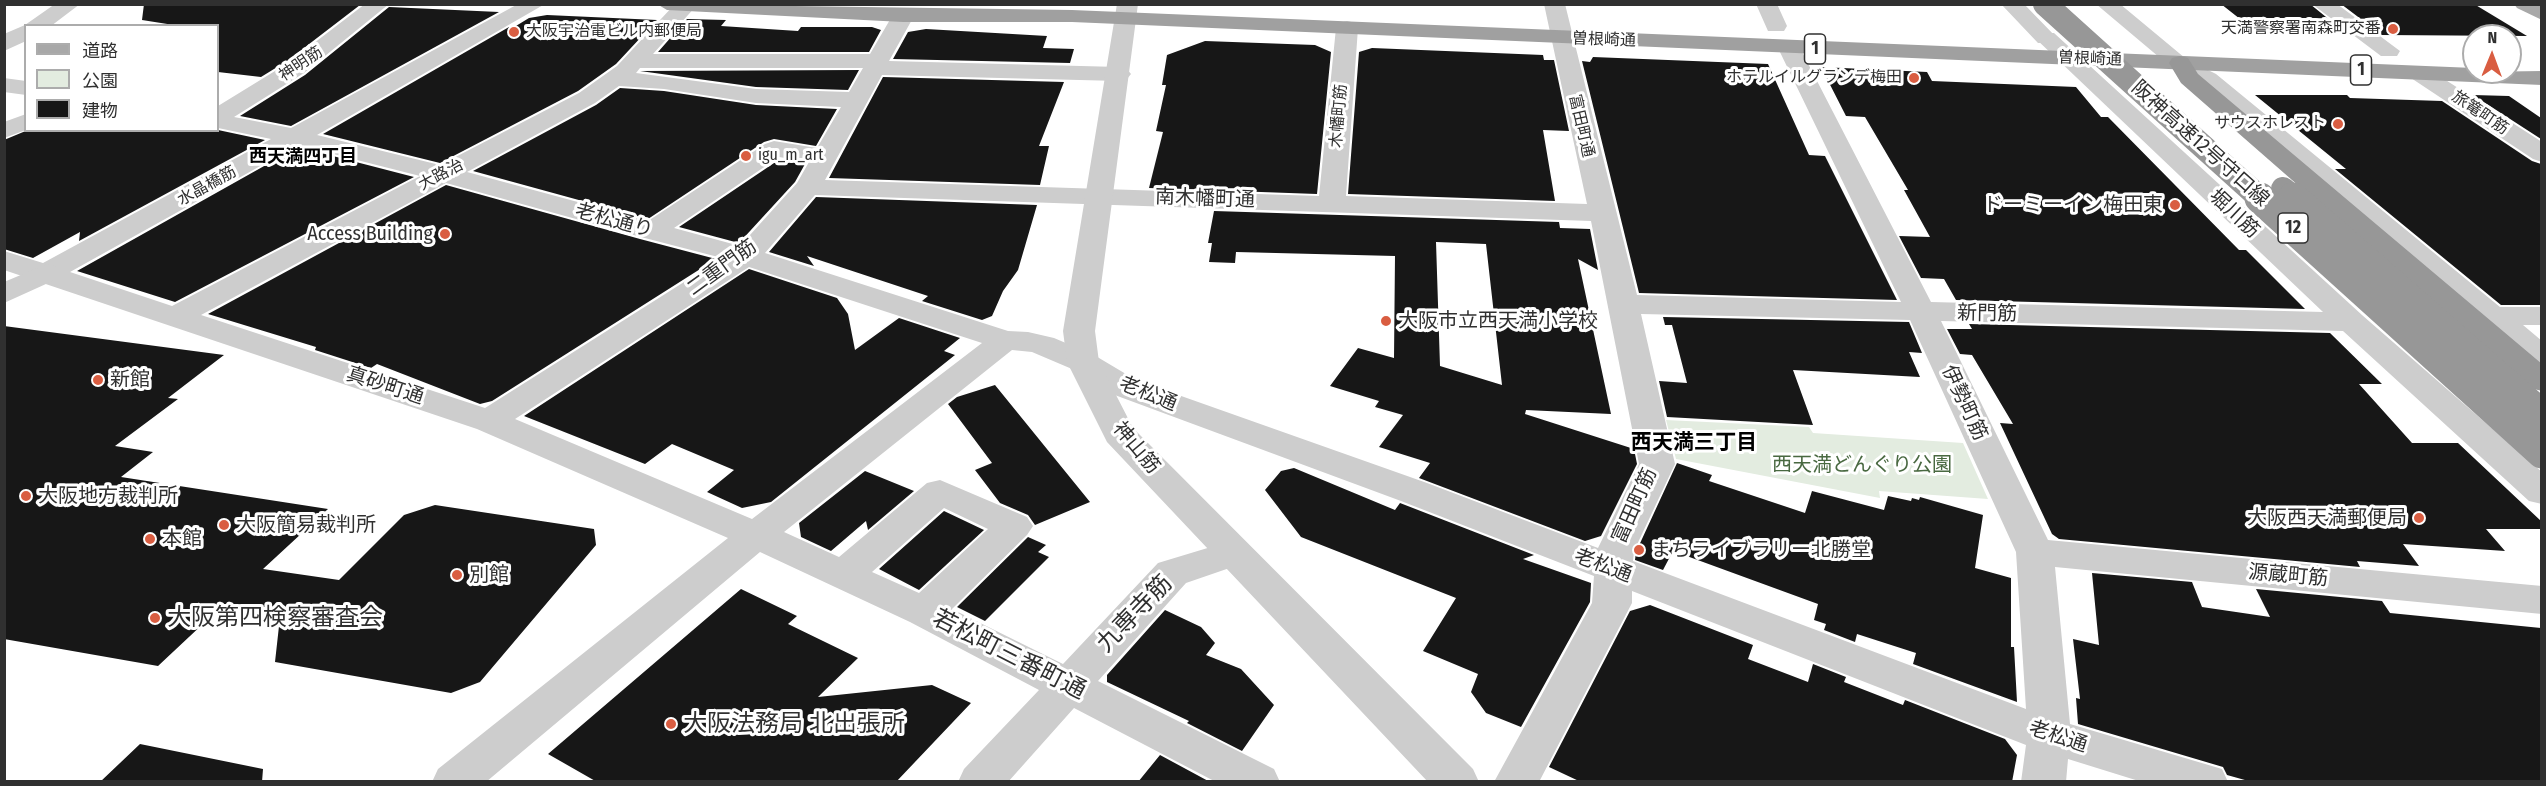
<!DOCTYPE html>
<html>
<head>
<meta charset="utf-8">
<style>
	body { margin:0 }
	#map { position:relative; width:2546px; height:786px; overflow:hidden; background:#fff; font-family:"Fira Sans Condensed","Noto Sans JP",sans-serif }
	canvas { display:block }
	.frame { position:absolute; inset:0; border:6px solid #303030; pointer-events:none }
	.legend { position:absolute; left:24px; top:24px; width:195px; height:108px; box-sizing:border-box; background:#fff; border:2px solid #acacac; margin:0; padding:8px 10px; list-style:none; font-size:18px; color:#303030 }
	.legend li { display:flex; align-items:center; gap:12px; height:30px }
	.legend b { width:30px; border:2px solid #acacac }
	.north { position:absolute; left:2462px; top:24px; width:60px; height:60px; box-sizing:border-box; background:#fff; border:2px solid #acacac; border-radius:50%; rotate:1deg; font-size:16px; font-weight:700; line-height:24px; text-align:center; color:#303030 }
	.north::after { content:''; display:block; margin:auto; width:21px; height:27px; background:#d95d41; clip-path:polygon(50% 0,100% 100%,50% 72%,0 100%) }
</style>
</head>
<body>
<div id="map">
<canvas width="2546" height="786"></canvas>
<div class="frame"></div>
<ul class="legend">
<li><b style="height:8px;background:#a8a8a8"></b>道路</li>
<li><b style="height:16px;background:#e3ece0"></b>公園</li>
<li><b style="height:16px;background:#171717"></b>建物</li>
</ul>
<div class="north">N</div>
</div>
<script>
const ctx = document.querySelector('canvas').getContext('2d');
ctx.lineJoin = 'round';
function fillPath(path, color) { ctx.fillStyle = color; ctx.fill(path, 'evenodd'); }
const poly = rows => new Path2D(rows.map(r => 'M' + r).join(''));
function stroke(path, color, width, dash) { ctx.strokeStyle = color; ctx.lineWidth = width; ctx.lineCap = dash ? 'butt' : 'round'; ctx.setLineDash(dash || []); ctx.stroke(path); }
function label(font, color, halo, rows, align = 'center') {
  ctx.font = font + ' "Fira Sans Condensed","Noto Sans JP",sans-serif'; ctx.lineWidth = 6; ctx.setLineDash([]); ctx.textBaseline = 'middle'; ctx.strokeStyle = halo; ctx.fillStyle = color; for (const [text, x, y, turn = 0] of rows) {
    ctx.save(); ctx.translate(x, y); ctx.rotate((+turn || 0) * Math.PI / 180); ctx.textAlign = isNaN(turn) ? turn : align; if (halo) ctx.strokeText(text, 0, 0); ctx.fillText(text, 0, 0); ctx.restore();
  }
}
fillPath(poly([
	[1666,420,1809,427,1813,433,1963,443,1988,499,1879,491,1880,498,1676,459]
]), '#e3ece0');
fillPath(poly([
	[144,4,349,4,360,5,287,61,261,77,218,72,218,26,180,26,142,20],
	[2221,4,2310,4,2347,34,2254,30],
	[2341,4,2474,4,2527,36,2382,35],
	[389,7,499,12,291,126,240,116,305,75],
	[547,15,657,20,616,64,578,91,440,163,323,134,509,27,511,29,529,18],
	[687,19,726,20,721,26,798,31,801,27,872,27,881,30,869,52,658,52],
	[926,29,1047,36,1043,48,1074,49,1070,63,893,59,908,32],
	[1205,41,1315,45,1331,52,1317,194,1149,188,1163,132,1156,131,1166,85,1162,85,1167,55],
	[1372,48,1543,55,1544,60,1554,60,1569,131,1543,130,1555,201,1348,194,1359,52],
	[1593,57,1768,64,1809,155,1825,156,1897,300,1639,293,1582,61,1590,62],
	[1821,67,1927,72,1932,81,2076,87,2101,117,2108,117,2239,250,2246,250,2305,309,1956,300,1944,279,1921,278,1899,236,1930,237,1904,190,1908,190,1865,117,1846,116],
	[859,70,848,90,756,87,640,71],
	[883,77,1064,82,1039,146,1049,146,1040,185,829,178],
	[620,88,664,91,756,105,837,109,816,146,774,139,764,142,648,219,473,171,596,105],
	[2255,95,2347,95,2350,98,2442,101,2532,161,2541,164,2541,305,2501,305,2335,169,2346,169],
	[2473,95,2509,96,2541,118,2541,139],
	[28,130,218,130,265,140,79,241,80,232,33,258,4,249,4,140],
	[298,147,414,177,175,302,77,271],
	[780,159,805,164,795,182,739,243,679,227],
	[446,185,640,239,716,259,492,401,480,404,377,364,371,368,315,350,316,347,208,314],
	[816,197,1037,205,1018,270,1003,291,992,316,982,320,922,301,928,296,807,256,814,266,769,252],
	[1214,211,1559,222,1560,228,1590,229,1598,270,1578,259,1611,414,1526,410,1525,414,1634,449,1637,464,1601,536,1585,541,1419,478,1430,463,1379,447,1403,415,1375,407,1379,401,1330,386,1358,348,1394,358,1395,256,1236,252,1235,263,1209,262,1212,243,1208,243],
	[1436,242,1486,244,1502,385,1440,366],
	[749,269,837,298,848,314,855,350,899,318,960,338,944,351,955,355,771,502,742,508,707,492,734,470,672,444,645,464,524,416],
	[1663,317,1909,322,1922,353,1909,352,1920,377,1793,370,1813,425,1667,417,1659,381,1687,383,1672,325,1665,325],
	[1969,324,2330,333,2382,384,2359,384,2412,443,2458,443,2541,521,2541,529,2486,529,2505,551,2403,544,2419,566,2357,561,2360,567,2059,539,2052,534,2000,423,2013,424,1972,355,1960,354,1947,329,1972,329],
	[4,326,224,355,168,398,178,399,115,446,153,452,121,477,328,509,263,569,339,580,404,515,435,505,594,529,596,545,480,682,451,693,275,662,280,617,221,607,158,666,4,639],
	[995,385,1090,502,1035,525,1028,515,1000,503,975,470,992,463,948,404,957,397],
	[1677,463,1712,475,1709,481,1805,513,1812,491,1884,510,1888,496,1911,501,1912,498,1919,500,1920,497,1983,515,1975,568,2011,578,2011,647,2014,647,2017,702,1913,664,1916,653,1857,634,1855,642,1824,630,1826,624,1814,620,1818,604,1673,551,1663,570,1635,560,1636,552],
	[1294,468,1395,510,1400,503,1534,555,1523,559,1591,583,1590,602,1521,727,1486,713,1471,692,1478,674,1423,651,1456,598,1301,537,1265,490,1281,471],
	[865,471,914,491,868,530,866,521,831,551,801,537,799,523],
	[944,511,984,530,919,590,879,569],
	[1028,537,1046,545,1038,552,1049,557,985,621,957,607],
	[2092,573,2192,582,2202,607,2270,617,2256,589,2382,601,2390,613,2541,628,2541,782,2252,782,2227,775,2223,767,2078,724,2076,698,2080,699,2073,639,2099,645],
	[741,589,797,616,788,624,858,658,818,697,932,685,971,703,896,782,597,782,548,754],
	[1650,605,1753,645,1748,659,1808,682,1813,664,1846,677,1844,682,1903,705,1905,700,2005,739,2017,755,2012,782,1581,782,1549,767,1630,611],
	[1165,610,1201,627,1215,643,1206,655,1241,669,1274,705,1242,751,1187,723,1189,721,1107,682,1107,675],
	[140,744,263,769,262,782,100,782],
	[1160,755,1210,782,1138,782]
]), '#171717');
fillPath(poly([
	[55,4,80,4,51,26,26,26,26,41,4,51,4,34,25,25,55,4],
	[365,4,389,4,304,73,234,117,291,128,518,4,545,4,317,135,440,165,579,93,617,66,675,4,697,5,653,54,870,54,895,11,903,10,911,11,914,16,889,61,1119,67,1127,69,1131,74,1127,79,1119,81,882,75,825,180,1319,196,1336,28,1339,23,1347,21,1355,23,1358,28,1346,196,1587,204,1544,4,1565,4,1637,295,1901,302,1778,48,1781,43,1789,41,1797,43,1800,48,1931,302,2323,312,2035,38,2038,33,2054,33,2362,315,2542,472,2542,504,2529,501,2343,331,1941,321,2048,540,2542,586,2542,614,2055,567,2070,724,2222,769,2228,782,2142,782,2068,759,2066,782,2021,782,2026,745,1632,591,1632,603,1539,782,1494,782,1592,603,1594,576,1401,501,1112,394,1072,369,1032,352,1012,350,784,532,839,557,927,483,940,480,1027,517,1033,526,1027,535,952,609,1063,664,1158,563,1234,540,1247,544,1253,553,1247,562,1186,583,1098,681,1274,769,1280,782,1216,782,1074,708,1008,782,958,782,964,769,1039,690,910,622,760,552,486,782,432,782,438,769,728,538,477,429,4,270,4,251,43,263,271,139,218,128,218,106,288,63,365,4],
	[640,68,863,68,849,92,756,89,636,73,640,68],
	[619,86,664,89,756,103,841,107,817,148,774,141,765,144,648,221,467,172,595,103,619,86],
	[298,145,420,176,172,306,70,272,298,145],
	[779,157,809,162,797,183,740,246,674,228,779,157],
	[446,183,641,237,722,258,485,408,201,315,446,183],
	[815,195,1591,221,1639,464,1598,548,1427,483,1136,380,1094,355,1054,338,1028,332,1008,331,765,253,815,195],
	[749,267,982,343,752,519,515,419,749,267],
	[1641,314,1910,320,2016,552,2026,709,1633,561,1634,551,1675,464,1641,314],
	[944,508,988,529,919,593,872,572,944,508],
	[1756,4,1777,4,1787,26,1784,31,1768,31,1756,4],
	[2312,4,2337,4,2400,51,2397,56,2381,56,2312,4],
	[2180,56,2216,74,2500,307,2542,307,2542,325,2523,325,2542,341,2542,366,2531,364,2200,84,2172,68,2169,63,2172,58,2180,56],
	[2419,66,2427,68,2542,142,2542,162,2533,159,2411,78,2407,73,2411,68,2419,66],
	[4,78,26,81,26,95,4,92,4,78],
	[26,114,26,130,4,138,4,122,26,114]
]), '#cdcdcd');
fillPath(poly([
	[1117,4,1138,4,1095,331,1099,362,1133,428,1473,769,1479,782,1428,782,1107,442,1067,362,1063,331,1117,4],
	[2001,4,2024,4,2057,38,2054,43,2038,43,2001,4],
	[2096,4,2120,4,2191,63,2188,68,2172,68,2096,4],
	[47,264,57,267,62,273,57,279,4,303,4,282,47,264]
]), '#cdcdcd');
fillPath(poly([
	[2514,4,2542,5,2542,20,2517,8,2514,4]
]), '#a8a8a8');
fillPath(poly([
	[657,4,1072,10,2474,68,2474,72,2542,71,2542,85,1072,22,903,22,667,10,657,4]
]), '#a0a0a0');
fillPath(poly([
	[2180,56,2188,58,2198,74,2542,364,2542,391,2530,388,2181,83,2169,63,2172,58,2180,56]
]), '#979797');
stroke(poly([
	[2045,4,2261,199],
	[2283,189,2295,199]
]), '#979797', 24);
stroke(poly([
	[2260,198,2542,453],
	[2293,198,2542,415]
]), '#979797', 31);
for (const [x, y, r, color] of [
	[2393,29,6,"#d95d41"],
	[514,32,6,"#d95d41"],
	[1914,78,6,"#d95d41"],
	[2338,124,6,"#d95d41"],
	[746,156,6,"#d95d41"],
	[2175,205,6,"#d95d41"],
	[445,234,6,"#d95d41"],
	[1386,321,6,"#d95d41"],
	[98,380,6,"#d95d41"],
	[26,496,6,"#d95d41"],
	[2419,518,6,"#d95d41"],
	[224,525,6,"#d95d41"],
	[150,539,6,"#d95d41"],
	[1639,550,6,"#d95d41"],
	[457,575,6,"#d95d41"],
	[155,618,6,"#d95d41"],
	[671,724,6,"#d95d41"]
]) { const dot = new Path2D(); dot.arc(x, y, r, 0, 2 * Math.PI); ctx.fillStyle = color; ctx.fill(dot); stroke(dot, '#fff', 2); }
label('16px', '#303030', '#fff', [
	["天満警察署南森町交番",2381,29],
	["大阪宇治電ビル内郵便局",526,32,"left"],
	["ホテルイルグランデ梅田",1902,78],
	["サウスホレスト",2326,124],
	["igu_m_art",758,156,"left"]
], 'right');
label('16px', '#303030', '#fff', [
	["曽根崎通",1604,40,2],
	["曽根崎通",2090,59,2],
	["神明筋",301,64,-34],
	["旅篭町筋",2480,113,34],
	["木幡町筋",1339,116,-85],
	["富田町通",1581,126,77],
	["大路治",441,175,-28],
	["水晶橋筋",207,186,-29]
]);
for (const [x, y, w] of [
	[1815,49,21],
	[2361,70,21],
	[2293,228,30]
]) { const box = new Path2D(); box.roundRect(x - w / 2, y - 15, w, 30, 4.5); ctx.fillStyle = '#fff'; ctx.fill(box); stroke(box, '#303030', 1.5); }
label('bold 18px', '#303030', null, [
	["1",1815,49],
	["1",2361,70],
	["12",2293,228]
]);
label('bold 18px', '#000', '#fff', [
	["西天満四丁目",303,157]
]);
label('20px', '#303030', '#fff', [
	["阪神高速12号守口線",2200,144,42],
	["南木幡町通",1205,199,2],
	["堀川筋",2234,214,43],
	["老松通り",614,221,15],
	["二重門筋",722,268,-36],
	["新門筋",1987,314,1],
	["真砂町通",385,386,18],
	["老松通",1148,394,22],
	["伊勢町筋",1964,403,65],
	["神山筋",1136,448,50],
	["富田町筋",1635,506,-66],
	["老松通",1603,566,21],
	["源蔵町筋",2288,576,5],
	["老松通",2058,737,18]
]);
label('20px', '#303030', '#fff', [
	["ドーミーイン梅田東",2163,205,"right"],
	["Access Building",433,234,"right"],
	["大阪市立西天満小学校",1398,321],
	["新館",110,380],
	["大阪地方裁判所",38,496],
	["大阪西天満郵便局",2407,518,"right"],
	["大阪簡易裁判所",236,525],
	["本館",162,539],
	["まちライブラリー北勝堂",1651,550],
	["別館",469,575]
], 'left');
label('20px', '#496941', '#fff', [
	["西天満どんぐり公園",1862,465]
]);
label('bold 21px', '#000', '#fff', [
	["西天満三丁目",1694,443]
]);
label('24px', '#303030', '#fff', [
	["九専寺筋",1135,614,-46],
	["若松町三番町通",1009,655,27]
]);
label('24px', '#303030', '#fff', [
	["大阪第四検察審査会",167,618],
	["大阪法務局 北出張所",683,724]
], 'left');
</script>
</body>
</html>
